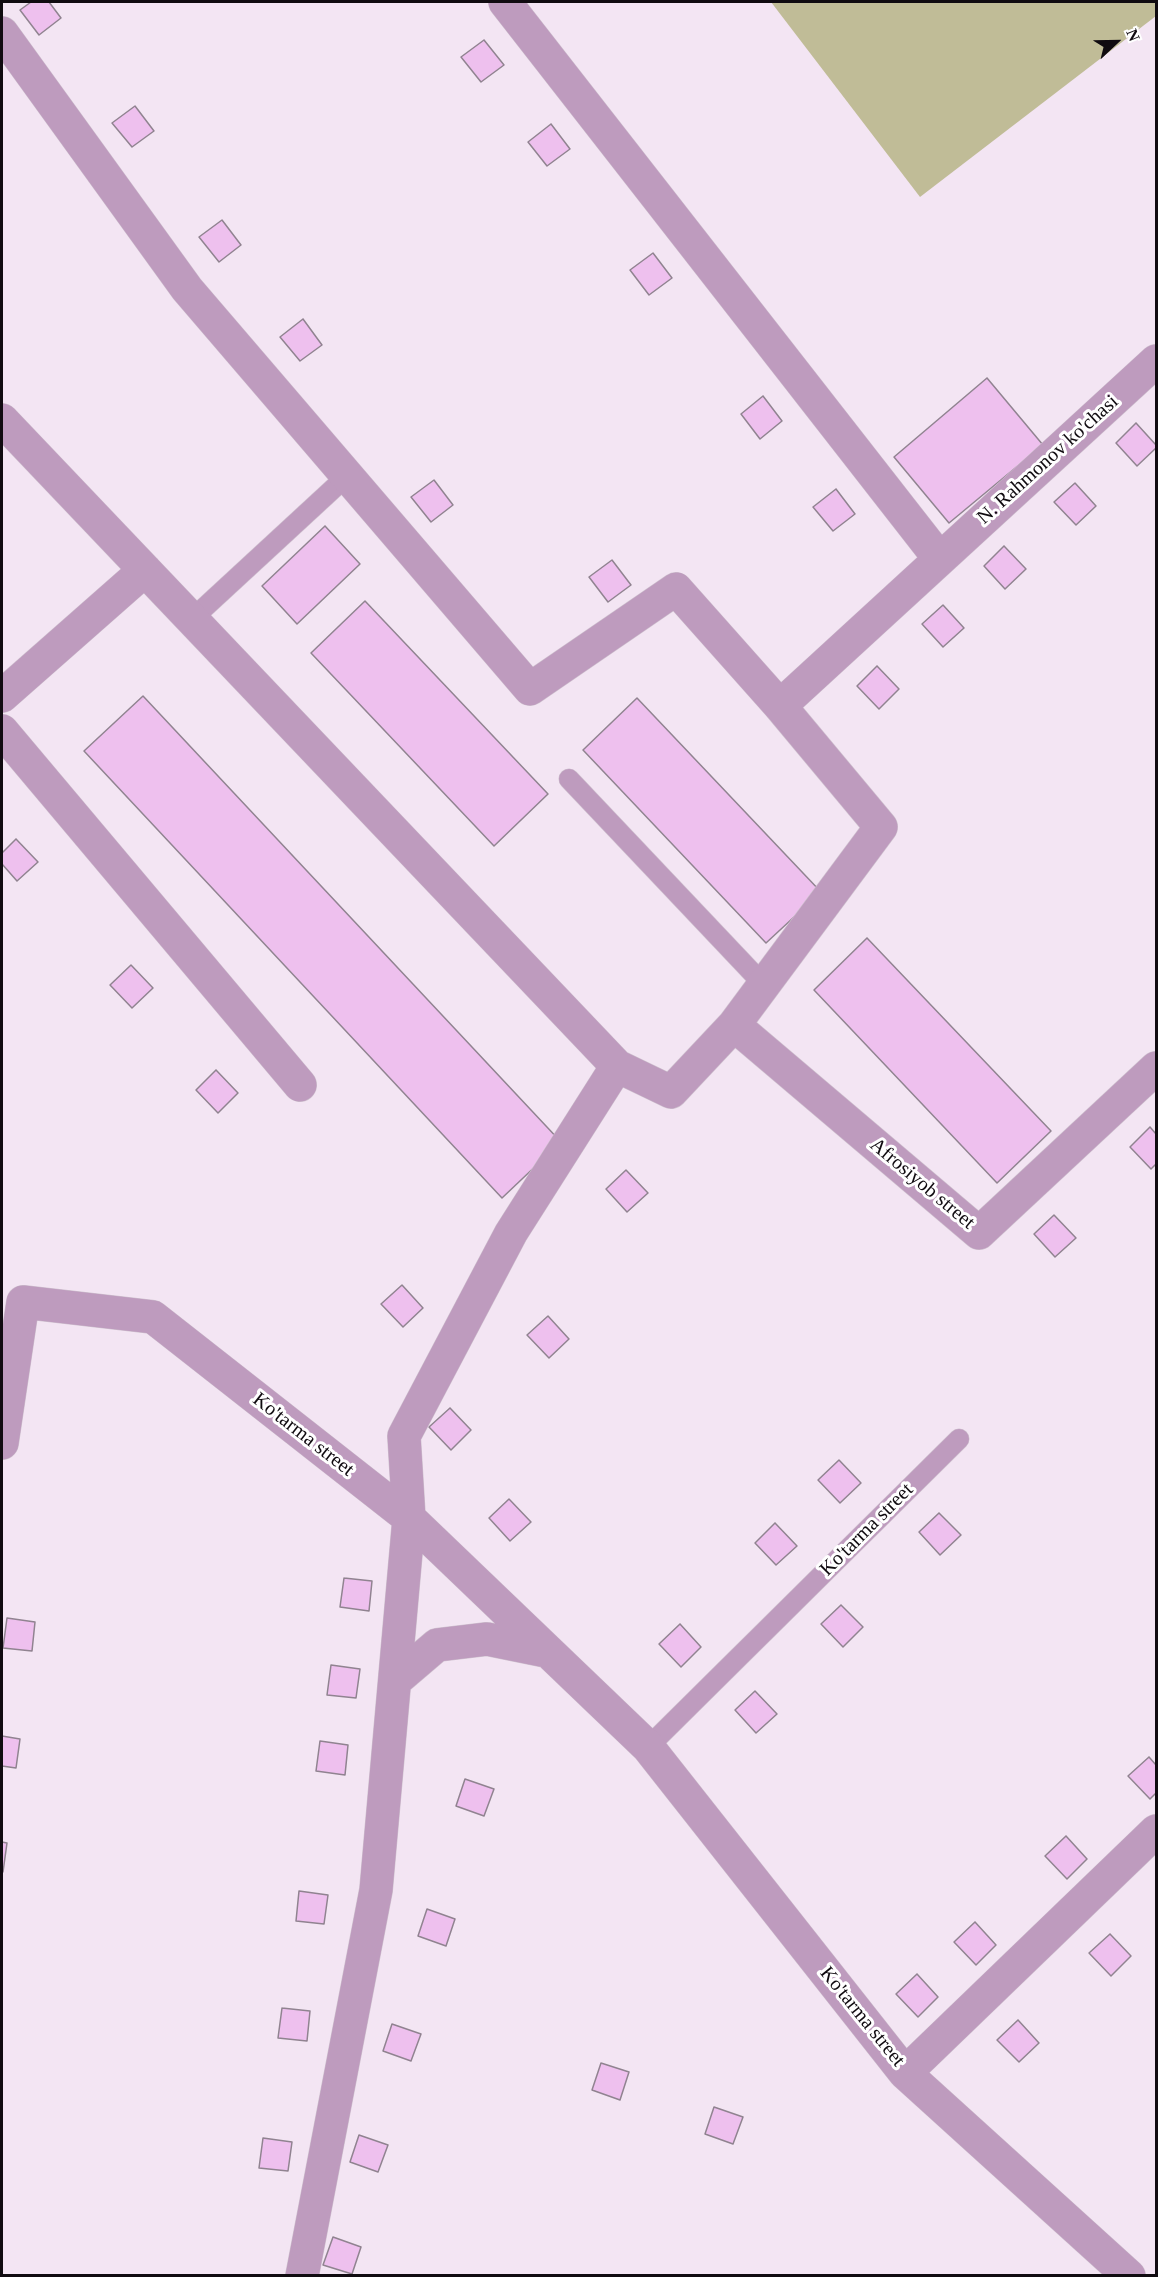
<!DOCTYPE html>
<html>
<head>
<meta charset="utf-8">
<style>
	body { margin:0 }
	#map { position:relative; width:1158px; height:2277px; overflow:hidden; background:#f3e5f3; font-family:Georgia,serif }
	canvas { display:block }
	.frame { position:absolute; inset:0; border:3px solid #100b10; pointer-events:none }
	.north { position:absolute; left:1086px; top:12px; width:60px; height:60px; -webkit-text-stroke:4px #fff; paint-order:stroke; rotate:68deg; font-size:16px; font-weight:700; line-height:24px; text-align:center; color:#100b10 }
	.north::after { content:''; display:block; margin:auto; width:21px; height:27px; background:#100b10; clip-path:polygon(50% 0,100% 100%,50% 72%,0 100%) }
</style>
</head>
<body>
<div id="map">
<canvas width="1158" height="2277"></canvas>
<div class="frame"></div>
<div class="north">N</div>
</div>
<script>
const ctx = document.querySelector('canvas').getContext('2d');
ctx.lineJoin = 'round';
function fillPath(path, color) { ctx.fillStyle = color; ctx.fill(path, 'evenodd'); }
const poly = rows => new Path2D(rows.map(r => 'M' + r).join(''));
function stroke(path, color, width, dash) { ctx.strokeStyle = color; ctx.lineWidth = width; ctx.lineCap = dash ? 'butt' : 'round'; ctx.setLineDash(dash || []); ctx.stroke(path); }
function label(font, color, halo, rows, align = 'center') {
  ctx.font = font + ' Georgia,serif'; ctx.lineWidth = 6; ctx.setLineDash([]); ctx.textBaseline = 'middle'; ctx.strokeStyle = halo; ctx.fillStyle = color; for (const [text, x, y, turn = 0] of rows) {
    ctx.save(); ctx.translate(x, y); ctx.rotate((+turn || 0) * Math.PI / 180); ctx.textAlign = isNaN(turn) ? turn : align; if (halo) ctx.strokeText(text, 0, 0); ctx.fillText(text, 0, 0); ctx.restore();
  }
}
fillPath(poly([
	[771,2,1156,2,1156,16,920,197]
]), '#c0bc97');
const building = poly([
	[31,2,49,2,61,18,39,35,20,10,31,2],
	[484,40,504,65,481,82,461,57,484,40],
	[135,106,154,131,132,147,112,123,135,106],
	[551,124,570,149,547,166,528,142,551,124],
	[222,220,241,245,219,262,199,237,222,220],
	[653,253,672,278,649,295,630,270,653,253],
	[303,319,322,345,300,361,280,337,303,319],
	[987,378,1043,445,949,523,894,457,987,378],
	[763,396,782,421,760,439,741,414,763,396],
	[1136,423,1156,445,1156,448,1137,466,1116,443,1136,423],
	[434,480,453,505,431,522,411,497,434,480],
	[1075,483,1096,506,1076,525,1054,502,1075,483],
	[836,489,855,514,833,531,813,507,836,489],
	[325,526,360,564,297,624,262,586,325,526],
	[1004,546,1026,569,1005,589,984,566,1004,546],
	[612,560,631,585,608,602,589,577,612,560],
	[365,601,548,794,494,846,311,653,365,601],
	[943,605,964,628,943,647,922,624,943,605],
	[877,666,899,689,879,709,857,686,877,666],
	[143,696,561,1142,502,1198,84,751,143,696],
	[637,698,821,892,766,943,583,750,637,698],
	[16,839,38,862,17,881,2,864,2,853,16,839],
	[867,938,1051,1131,997,1183,814,990,867,938],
	[131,965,153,988,132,1008,110,985,131,965],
	[216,1070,238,1093,218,1113,196,1090,216,1070],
	[1150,1127,1156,1134,1156,1164,1151,1169,1130,1147,1150,1127],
	[626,1170,648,1193,627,1212,606,1189,626,1170],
	[1054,1215,1076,1238,1055,1257,1034,1234,1054,1215],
	[402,1285,423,1308,403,1327,381,1304,402,1285],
	[548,1316,569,1339,549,1358,527,1335,548,1316],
	[450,1408,471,1430,451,1450,429,1427,450,1408],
	[839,1460,861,1483,840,1503,818,1480,839,1460],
	[509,1499,531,1522,510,1541,489,1518,509,1499],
	[939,1513,961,1535,940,1555,919,1532,939,1513],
	[775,1523,797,1546,776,1565,755,1543,775,1523],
	[344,1578,372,1581,369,1611,340,1607,344,1578],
	[841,1605,863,1627,843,1647,821,1624,841,1605],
	[7,1618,35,1622,32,1651,3,1648,7,1618],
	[680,1624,701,1647,681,1667,659,1644,680,1624],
	[331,1665,360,1669,356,1698,327,1695,331,1665],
	[755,1691,777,1714,756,1733,735,1710,755,1691],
	[2,1736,20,1739,16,1768,2,1766,2,1736],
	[320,1741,348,1745,345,1775,316,1771,320,1741],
	[1149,1757,1156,1765,1156,1793,1150,1799,1128,1776,1149,1757],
	[465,1779,494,1789,484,1816,456,1806,465,1779],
	[1066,1836,1087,1859,1067,1879,1045,1856,1066,1836],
	[2,1842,7,1843,3,1872,2,1872,2,1842],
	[299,1891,328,1895,324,1924,296,1921,299,1891],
	[427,1909,455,1919,446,1946,418,1936,427,1909],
	[975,1922,996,1945,976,1965,954,1942,975,1922],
	[1110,1934,1131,1956,1111,1976,1089,1953,1110,1934],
	[917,1974,938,1997,918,2017,896,1994,917,1974],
	[282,2008,310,2011,307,2041,278,2038,282,2008],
	[1018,2020,1039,2043,1019,2062,997,2040,1018,2020],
	[392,2024,421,2034,411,2061,383,2051,392,2024],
	[601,2063,629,2072,620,2100,592,2090,601,2063],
	[714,2107,743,2117,733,2144,705,2134,714,2107],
	[359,2135,388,2145,378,2172,350,2162,359,2135],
	[263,2138,292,2142,288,2171,259,2168,263,2138],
	[333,2237,361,2247,352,2274,323,2265,333,2237]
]);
fillPath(building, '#eec0ee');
stroke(building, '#908390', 1.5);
const lane = poly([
	[192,619,348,475],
	[569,779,764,985],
	[648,1747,959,1439]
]);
const street = poly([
	[505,2,939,558],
	[2,33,187,289,530,689,676,589,780,706],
	[2,420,617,1066,671,1092,734,1025,881,827,780,706,1156,361],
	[2,696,145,570],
	[2,731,300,1085],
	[734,1025,979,1233,1156,1068],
	[2,1443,23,1302,153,1317,409,1518,648,1747,905,2073,1156,1831],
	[396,1680,437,1645,487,1639,546,1651],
	[905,2073,1129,2276],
	[302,2276,376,1890,409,1518,404,1436,511,1233,617,1066]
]);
stroke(lane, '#cfc2cf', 21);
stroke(street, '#cfc2cf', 34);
stroke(lane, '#be9bbe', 20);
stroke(street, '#be9bbe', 33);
label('20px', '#100b10', '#fff', [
	["N. Rahmonov ko'chasi",1048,460,-42],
	["Afrosiyob street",922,1184,40],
	["Ko'tarma street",303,1435,38],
	["Ko'tarma street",867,1530,-45],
	["Ko'tarma street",862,2017,51]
]);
</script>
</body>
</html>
